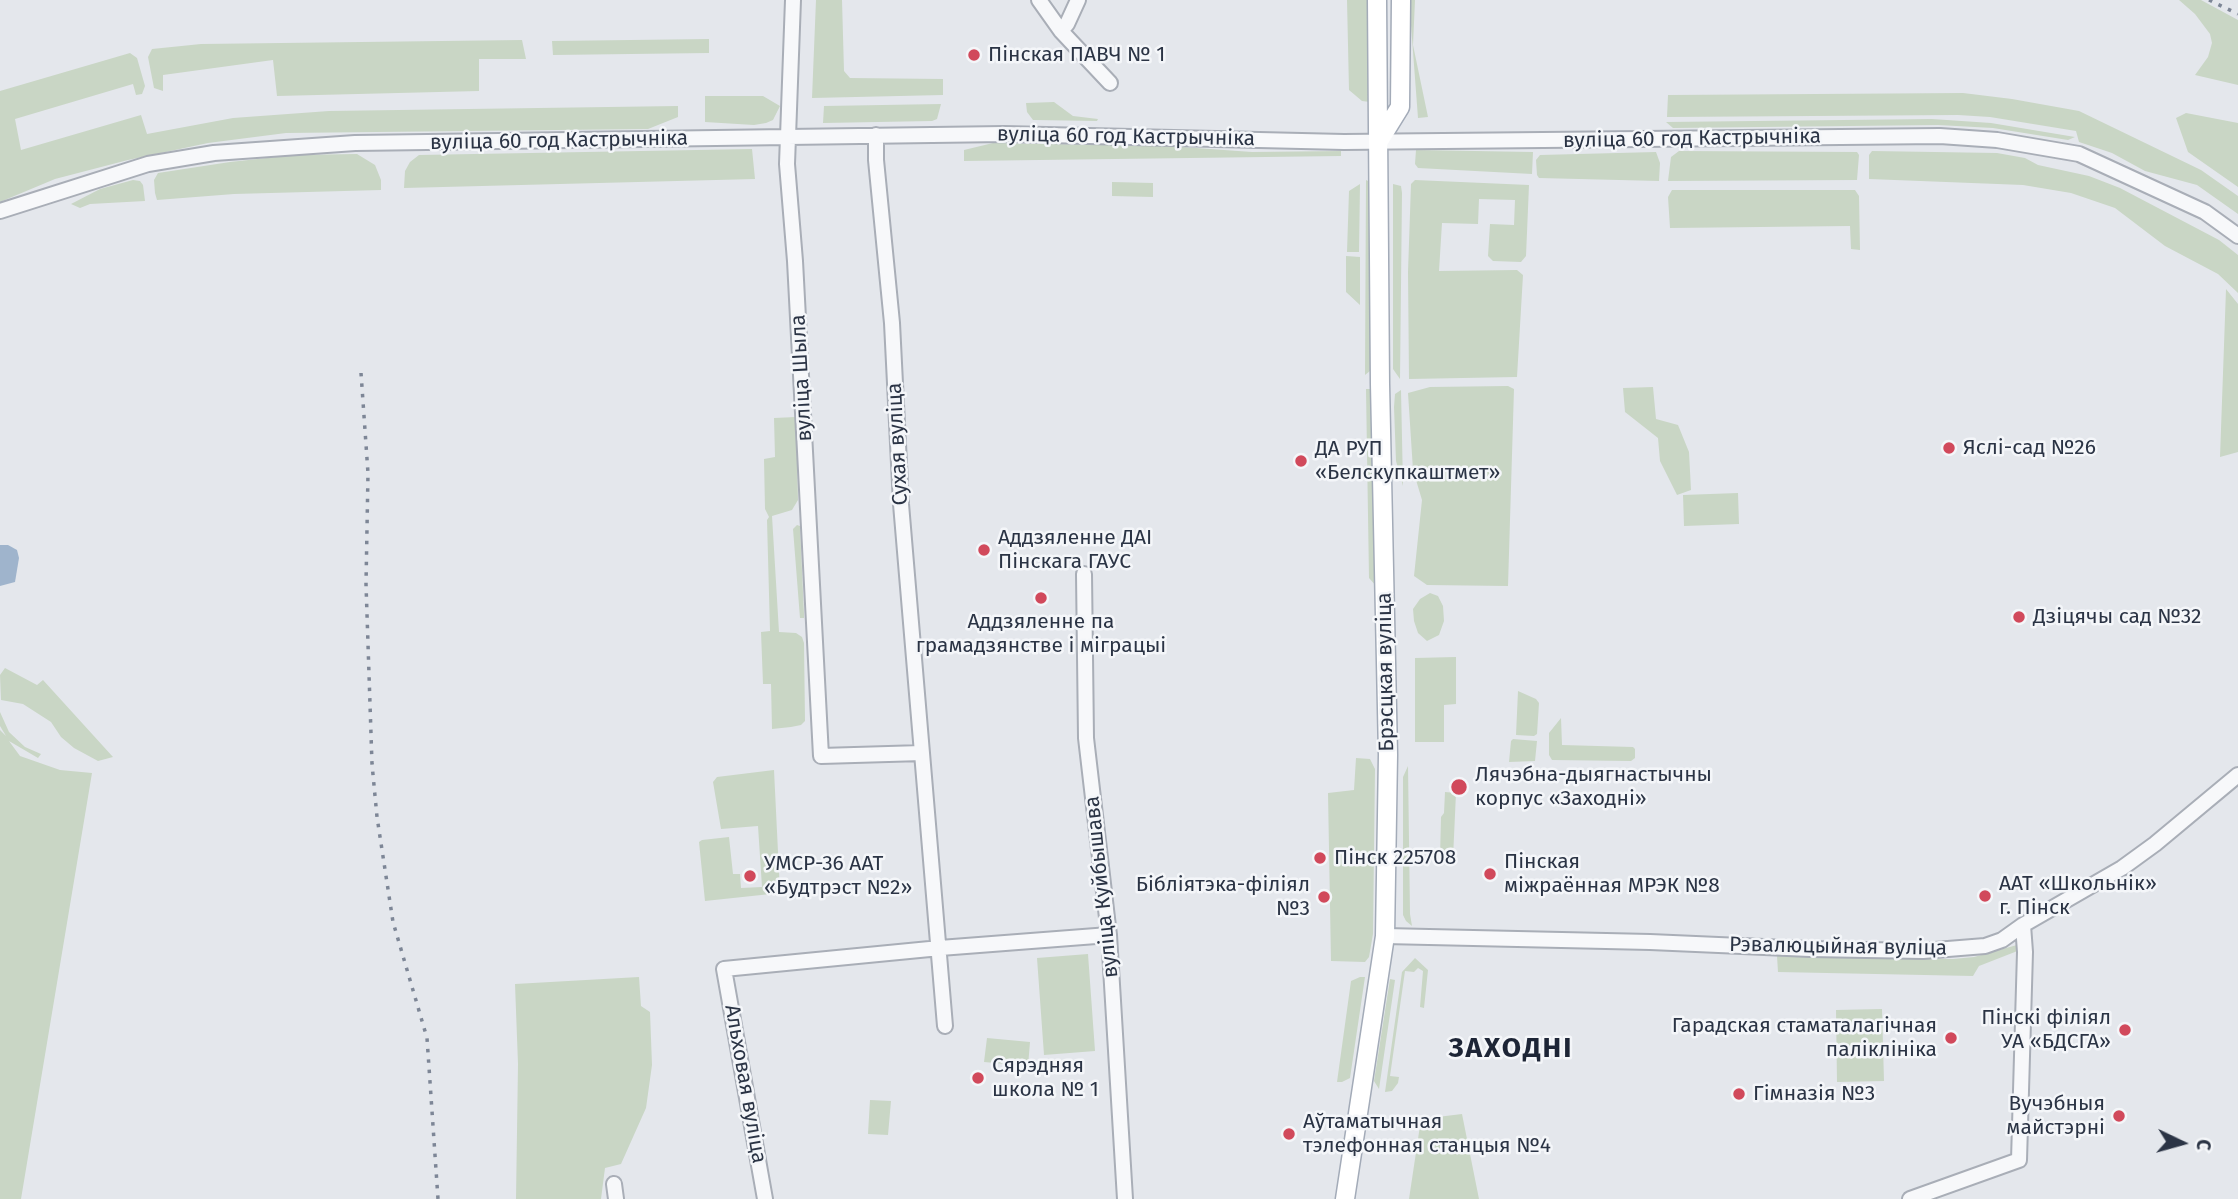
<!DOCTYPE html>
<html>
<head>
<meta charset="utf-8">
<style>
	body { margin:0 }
	#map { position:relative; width:2238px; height:1199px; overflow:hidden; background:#e4e7ec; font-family:"Fira Sans",sans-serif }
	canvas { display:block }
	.north { position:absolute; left:2147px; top:1108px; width:70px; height:70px; -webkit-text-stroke:5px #f4f6f9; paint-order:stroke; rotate:95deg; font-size:19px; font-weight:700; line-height:28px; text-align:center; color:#2b3445 }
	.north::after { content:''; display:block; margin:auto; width:24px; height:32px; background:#2b3445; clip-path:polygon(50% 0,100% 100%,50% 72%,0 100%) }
</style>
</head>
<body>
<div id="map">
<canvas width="2238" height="1199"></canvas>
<div class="north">С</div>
</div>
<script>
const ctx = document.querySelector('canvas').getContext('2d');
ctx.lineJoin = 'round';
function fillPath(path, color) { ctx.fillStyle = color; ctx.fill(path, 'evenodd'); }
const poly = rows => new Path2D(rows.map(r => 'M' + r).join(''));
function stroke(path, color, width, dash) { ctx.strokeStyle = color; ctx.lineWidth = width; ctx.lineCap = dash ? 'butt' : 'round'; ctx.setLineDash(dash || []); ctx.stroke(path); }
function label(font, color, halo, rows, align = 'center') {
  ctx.font = font + ' "Fira Sans",sans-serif'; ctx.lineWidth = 5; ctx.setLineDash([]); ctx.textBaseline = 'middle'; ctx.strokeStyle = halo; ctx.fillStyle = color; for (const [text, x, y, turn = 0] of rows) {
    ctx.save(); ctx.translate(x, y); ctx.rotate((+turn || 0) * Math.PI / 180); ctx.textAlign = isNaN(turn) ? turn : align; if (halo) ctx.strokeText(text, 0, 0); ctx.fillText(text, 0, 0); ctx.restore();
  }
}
fillPath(poly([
	[816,0,842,0,844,71,850,78,943,79,943,95,812,98],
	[1347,0,1368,0,1370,102,1362,101,1349,90],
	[1410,0,1415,0,1413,45,1428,117,1418,118,1410,12],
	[2179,0,2201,0,2238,20,2238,85,2195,75,2208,57,2212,43,2210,34,2195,14],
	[709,39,709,53,553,55,552,41],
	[522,40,526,59,479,59,479,91,277,96,273,60,163,75,163,91,154,88,148,57,152,49,201,44],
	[130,53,137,58,145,86,142,94,136,95,133,84,15,119,21,150,141,115,147,134,233,118,329,111,678,106,678,117,648,129,286,133,208,143,128,160,55,179,0,202,0,91],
	[1963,93,2012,99,2079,111,2201,170,2238,196,2238,214,2197,185,2145,171,2112,153,2079,142,2076,131,1990,117,1958,115,1667,117,1668,95],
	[705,96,763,96,780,106,773,120,766,123,754,125,705,122],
	[1054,102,1073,116,1098,119,1097,121,1033,120,1027,112,1026,103],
	[941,104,937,119,932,121,823,123,824,106],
	[2186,113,2238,123,2238,187,2188,152,2176,118],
	[1932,119,1991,123,2075,137,2068,140,1993,128,1938,125,1673,128,1666,122],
	[993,143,1168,146,1252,152,1341,151,1341,156,964,161,964,150],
	[752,149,755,179,404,188,405,171,410,162,419,155],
	[1416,150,1533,152,1532,174,1418,168,1415,164],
	[1679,151,1857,152,1859,155,1857,180,1668,181,1671,157],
	[1872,151,1997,153,2025,158,2038,165,2089,176,2120,188,2219,240,2238,255,2238,293,2218,274,2165,246,2115,208,2071,193,2023,185,1869,179,1869,155],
	[1656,152,1660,163,1659,181,1539,178,1537,175,1536,160,1540,155],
	[357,154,375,165,381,180,381,190,234,194,157,200,155,193,154,180,158,173,230,162,294,155],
	[133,180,140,181,143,185,145,201,90,204,80,208,71,204,100,189],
	[1366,180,1370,182,1370,371,1365,375],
	[1415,180,1529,185,1526,256,1521,262,1493,261,1488,256,1490,224,1514,225,1515,200,1479,199,1478,224,1442,223,1439,271,1517,270,1523,275,1517,377,1409,379,1408,272,1411,184],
	[1112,182,1153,183,1153,197,1112,196],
	[1360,184,1359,252,1347,252,1349,191],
	[1393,184,1401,186,1402,193,1400,379,1393,369],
	[1672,190,1855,190,1859,196,1860,250,1851,249,1850,226,1670,228,1668,197],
	[1346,256,1360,257,1360,305,1346,292],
	[2226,289,2238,304,2238,452,2220,457],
	[1508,386,1514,389,1508,586,1427,585,1414,576,1422,500,1413,470,1408,393,1430,387],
	[1653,387,1656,419,1678,425,1689,452,1691,490,1677,495,1660,461,1658,438,1625,412,1623,388],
	[1366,389,1371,389,1373,393,1377,587,1369,578],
	[1401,390,1403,486,1396,461,1394,407,1395,394],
	[796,417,798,500,792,510,772,516,779,632,796,633,802,637,804,643,805,721,801,725,791,727,772,729,771,684,763,684,761,632,770,631,767,520,769,517,765,509,764,459,775,457,774,418],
	[1738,493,1739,524,1684,526,1683,495],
	[797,525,800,526,804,614,804,618,800,618,793,529],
	[1430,593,1438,596,1443,606,1444,621,1439,635,1427,641,1418,633,1414,621,1413,609,1420,599],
	[1456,657,1456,704,1444,705,1444,742,1415,742,1415,658],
	[5,668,37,685,43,680,113,757,98,761,74,748,61,737,51,722,23,704,1,700,0,675],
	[1518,691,1536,699,1539,703,1537,734,1534,736,1516,735],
	[0,712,9,732,25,747,41,754,38,758,9,741,20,756,60,770,92,773,21,1199,0,1199,0,730,6,736,0,726],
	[1561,718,1562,745,1633,747,1635,749,1635,758,1631,761,1552,760,1549,755,1549,733],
	[1513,739,1537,741,1535,761,1509,762,1511,741],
	[1356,758,1370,759,1375,769,1373,934,1369,957,1365,962,1331,961,1328,793,1354,790],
	[1408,766,1410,914,1412,926,1406,921,1403,915,1403,777],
	[774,770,780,893,705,901,699,842,702,840,729,837,733,874,740,874,741,888,762,887,758,826,721,829,713,782,717,777],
	[1445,792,1456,793,1453,858,1440,858,1441,817,1444,813],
	[2017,945,2020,950,1979,966,1973,976,1778,972,1777,956,1953,959,1974,957],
	[1088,954,1095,1051,1044,1055,1037,958],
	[1415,958,1428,970,1424,1008,1420,1007,1423,971,1418,968,1414,972,1405,971,1390,1076,1399,1077,1398,1083,1392,1091,1385,1092,1402,972],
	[639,977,641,1006,650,1012,652,1065,646,1108,621,1164,605,1168,601,1199,516,1199,518,1064,515,984],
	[1360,977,1365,977,1350,1078,1342,1082,1337,1082,1351,981],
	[1390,979,1395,980,1379,1089,1374,1081],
	[1882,1009,1884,1081,1837,1082,1836,1010],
	[987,1038,1030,1042,1028,1066,984,1062],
	[870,1100,891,1101,888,1135,868,1134],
	[1462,1114,1479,1199,1409,1199,1421,1119]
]), '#c9d6c5');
fillPath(poly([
	[0,545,8,545,17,550,19,558,15,582,0,586]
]), '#9fb4cc');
const minor = poly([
	[793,0,787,164,795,261,821,756,922,753],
	[1039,0,1061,31,1110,83],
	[1061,31,1067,24,1078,0],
	[876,135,876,160,892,323,901,504,945,1026],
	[0,211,148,164,214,153,355,143,1004,134,1344,142,1940,136,1997,140,2079,154,2205,212,2238,236],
	[1084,574,1086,738,1109,935,1125,1199],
	[1385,936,1650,942,1810,949,1923,951,1985,946,2002,940,2023,925,2122,868,2155,844,2238,775],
	[614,1184,616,1199],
	[765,1199,724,969,940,948,1109,935],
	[1910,1199,2019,1160,2025,952,2023,925]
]);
const major = poly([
	[1379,141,1400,107,1401,0],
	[1345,1199,1385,936,1388,755,1380,384,1377,0]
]);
stroke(minor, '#a9aeb7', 18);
stroke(major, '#a3abb8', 21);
stroke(minor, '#f7f8fa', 14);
stroke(major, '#fff', 18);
stroke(poly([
	[2209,0,2238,14],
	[361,373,368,473,366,584,372,764,377,817,393,922,427,1038,438,1199]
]), '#7d8696', 3.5, [3.5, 7]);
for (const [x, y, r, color] of [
	[974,55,7,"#d1495b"],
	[1949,448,7,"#d1495b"],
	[1301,461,7,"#d1495b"],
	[984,550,7,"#d1495b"],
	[1041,598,7,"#d1495b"],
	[2019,617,7,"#d1495b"],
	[1459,787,9,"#d1495b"],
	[1320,858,7,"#d1495b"],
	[1490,874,7,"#d1495b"],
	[750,876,7,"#d1495b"],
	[1985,896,7,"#d1495b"],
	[1324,897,7,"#d1495b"],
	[2125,1030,7,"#d1495b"],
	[1951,1038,7,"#d1495b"],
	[978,1078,7,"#d1495b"],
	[1739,1094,7,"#d1495b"],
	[2119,1116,7,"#d1495b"],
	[1289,1134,7,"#d1495b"]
]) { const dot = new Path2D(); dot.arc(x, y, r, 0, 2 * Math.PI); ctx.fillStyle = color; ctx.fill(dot); stroke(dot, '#f4f6f9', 2.5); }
label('21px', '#2b3445', '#f4f6f9', [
	["Пінская ПАВЧ № 1",988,55],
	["Яслі-сад №26",1963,448],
	["ДА РУП",1315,449],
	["«Белскупкаштмет»",1315,473],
	["Аддзяленне ДАІ",998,538],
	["Пінскага ГАУС",998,562],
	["Дзіцячы сад №32",2033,617],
	["Аддзяленне па",1041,622,"center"],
	["грамадзянстве і міграцыі",1041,646,"center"],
	["Лячэбна-дыягнастычны",1475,775],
	["корпус «Заходні»",1475,799],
	["Пінск 225708",1334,858],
	["Пінская",1504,862],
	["міжраённая МРЭК №8",1504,886],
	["УМСР-36 ААТ",764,864],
	["«Будтрэст №2»",764,888],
	["ААТ «Школьнік»",1999,884],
	["г. Пінск",1999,908],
	["Бібліятэка-філіял",1310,885,"right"],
	["№3",1310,909,"right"],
	["Пінскі філіял",2111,1018,"right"],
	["УА «БДСГА»",2111,1042,"right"],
	["Гарадская стаматалагічная",1937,1026,"right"],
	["паліклініка",1937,1050,"right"],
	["Сярэдняя",992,1066],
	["школа № 1",992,1090],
	["Гімназія №3",1753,1094],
	["Вучэбныя",2105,1104,"right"],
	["майстэрні",2105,1128,"right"],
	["Аўтаматычная",1303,1122],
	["тэлефонная станцыя №4",1303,1146]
], 'left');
label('21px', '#2b3445', '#f4f6f9', [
	["вуліца 60 год Кастрычніка",1126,137,1],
	["вуліца 60 год Кастрычніка",1692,139,-1],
	["вуліца 60 год Кастрычніка",559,141,-1],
	["вуліца Шыла",802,378,-93],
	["Сухая вуліца",898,444,-93],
	["Брэсцкая вуліца",1386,672,-91],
	["вуліца Куйбышава",1102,887,-96],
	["Рэвалюцыйная вуліца",1838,947,1],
	["Альховая вуліца",745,1084,80]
]);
ctx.letterSpacing = '2px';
label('bold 28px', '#1d2536', '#f4f6f9', [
	["ЗАХОДНІ",1511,1049]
]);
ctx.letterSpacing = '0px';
</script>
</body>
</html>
